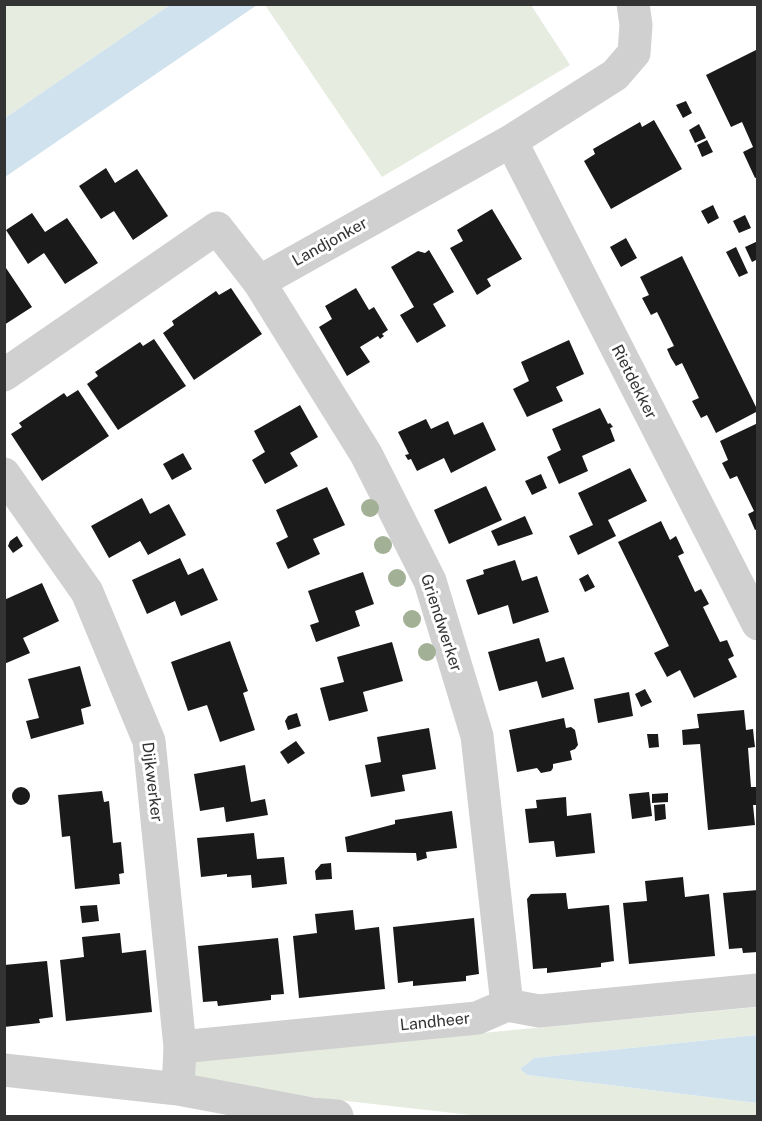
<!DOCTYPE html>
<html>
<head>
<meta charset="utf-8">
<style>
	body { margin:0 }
	#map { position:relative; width:762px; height:1121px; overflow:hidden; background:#fff; font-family:"Public Sans",sans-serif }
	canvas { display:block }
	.frame { position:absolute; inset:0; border:6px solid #333; pointer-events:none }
</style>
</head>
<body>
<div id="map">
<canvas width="762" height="1121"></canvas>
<div class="frame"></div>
</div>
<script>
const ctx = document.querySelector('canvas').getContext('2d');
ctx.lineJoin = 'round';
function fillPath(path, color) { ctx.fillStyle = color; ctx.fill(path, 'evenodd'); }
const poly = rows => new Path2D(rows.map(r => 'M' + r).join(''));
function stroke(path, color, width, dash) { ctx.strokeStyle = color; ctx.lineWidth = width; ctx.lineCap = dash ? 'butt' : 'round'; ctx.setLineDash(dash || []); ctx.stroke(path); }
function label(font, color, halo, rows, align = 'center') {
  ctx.font = font + ' "Public Sans",sans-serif'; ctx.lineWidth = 6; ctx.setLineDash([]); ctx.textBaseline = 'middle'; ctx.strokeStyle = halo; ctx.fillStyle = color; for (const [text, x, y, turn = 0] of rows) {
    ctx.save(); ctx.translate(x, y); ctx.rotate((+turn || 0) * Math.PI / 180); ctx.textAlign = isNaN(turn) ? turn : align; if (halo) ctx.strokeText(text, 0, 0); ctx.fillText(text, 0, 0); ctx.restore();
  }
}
fillPath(poly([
	[5,5,170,5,5,118],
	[265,5,531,5,570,65,382,177],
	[757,1007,757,1035,534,1058,520,1069,527,1075,757,1103,757,1116,480,1116,302,1096,192,1076,196,1060]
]), '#e6ecdf');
fillPath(poly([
	[170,5,257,5,5,177,5,118],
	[757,1035,757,1103,527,1075,520,1069,534,1058]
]), '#cfe2ee');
fillPath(poly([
	[758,49,758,177,755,178,743,152,753,147,742,122,731,127,706,75],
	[686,101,692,113,683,118,676,105],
	[654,120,682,169,611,209,584,161,595,154,593,149,640,122,642,127],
	[699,124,706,138,695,143,689,130],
	[707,140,713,152,702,157,697,145],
	[106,168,115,183,137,169,168,216,133,240,114,211,101,219,79,186],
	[713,205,719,218,708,224,701,211],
	[492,209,522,259,487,279,491,286,477,295,450,248,463,241,457,230],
	[32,213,45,232,67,218,98,263,65,284,44,253,28,264,6,230],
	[745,215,751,228,739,233,733,221],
	[626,238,637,258,621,267,610,247],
	[758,241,758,259,752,262,745,247],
	[736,247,748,273,739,277,726,252],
	[429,250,454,292,433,304,446,326,417,343,400,315,414,307,391,267,418,251,425,253],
	[682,256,758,411,716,433,707,415,701,418,692,401,699,398,682,363,676,366,671,358,667,349,674,346,657,312,651,315,642,298,649,295,640,277],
	[4,265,32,307,4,325],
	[231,288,262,334,194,380,163,333,174,325,172,321,216,291,219,295],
	[356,288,369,310,374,307,388,330,382,334,384,336,380,339,378,336,360,347,370,362,347,376,319,327,332,319,325,306],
	[154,339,186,386,118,430,87,384,98,376,95,372,140,342,143,346],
	[569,340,584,374,556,387,563,401,527,417,513,389,529,381,521,362],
	[78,390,109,436,42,481,11,434,22,427,19,423,64,393,67,397],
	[300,405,318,437,290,453,298,466,265,484,252,460,265,452,254,431],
	[600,408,608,424,610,423,613,427,610,428,615,441,582,456,588,471,559,484,547,457,561,450,552,429],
	[426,419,431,429,448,421,454,435,483,422,496,450,451,473,444,458,417,471,411,459,408,460,405,455,409,454,398,432],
	[758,423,758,529,755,530,748,514,754,511,737,476,730,479,722,463,728,460,720,441],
	[183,453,192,469,172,480,163,464],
	[630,468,647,501,608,520,616,536,578,555,569,536,593,525,578,493],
	[541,474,547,488,532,495,525,481],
	[486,486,502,520,449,544,434,510],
	[327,487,345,525,313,539,320,554,288,569,276,543,288,537,276,510],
	[142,498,150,514,169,504,186,535,148,555,140,541,109,558,91,526],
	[525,516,533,534,498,546,491,531],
	[661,521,670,540,676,536,684,553,678,556,695,592,701,589,709,604,703,607,720,642,727,640,734,656,728,659,737,677,694,698,680,670,667,677,654,653,669,646,618,542],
	[17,536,23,546,13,553,8,546,10,541],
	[180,558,188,575,203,568,218,600,181,616,175,601,147,614,132,580],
	[515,560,522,581,537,576,549,612,513,624,508,605,478,615,466,580,484,574,483,570],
	[363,572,374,604,355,611,360,626,316,642,310,625,319,622,308,591],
	[588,574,595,587,585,592,579,579],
	[42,583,59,621,23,638,30,653,4,664,4,600],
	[539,638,546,662,564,657,574,689,542,698,537,681,499,691,488,652],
	[230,641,248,691,243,693,255,730,220,742,207,705,188,711,171,662],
	[392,642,403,681,363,692,368,711,329,721,320,688,344,682,337,657],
	[80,666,91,706,81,709,84,724,31,739,26,721,39,718,28,679],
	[645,689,652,702,641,707,635,694],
	[629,692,633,716,598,723,594,699],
	[744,710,746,730,753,729,754,739,755,747,748,748,751,787,758,787,758,805,753,805,755,825,708,830,700,744,683,745,682,730,699,728,697,714],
	[297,713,301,726,288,730,285,721,288,716],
	[564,718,566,728,571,727,575,730,578,745,575,749,570,751,572,760,553,764,553,768,551,771,541,773,537,768,517,772,509,730],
	[429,728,436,769,402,775,405,791,371,797,365,765,381,762,377,737],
	[647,734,658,734,659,747,649,748],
	[296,741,305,753,288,764,280,752],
	[245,765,251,802,265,799,268,815,226,822,224,807,200,811,194,774],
	'12 796a9 9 0 1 1 18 0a9 9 0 1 1-18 0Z',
	[102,791,104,802,109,801,113,843,121,842,124,873,119,874,120,884,75,889,70,836,62,837,58,795],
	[649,792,652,816,632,819,629,794],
	[668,793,668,802,652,803,652,794],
	[566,797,567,816,591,813,595,853,556,857,554,841,529,843,525,809,537,808,536,800],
	[665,804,666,819,655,821,654,805],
	[452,811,457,848,426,852,427,858,417,861,416,853,347,852,345,837,395,824,395,820],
	[254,833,257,859,284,857,287,884,252,888,251,875,227,877,227,874,201,877,197,838],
	[331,863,332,879,316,880,315,871,321,864],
	[683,877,685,897,709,894,715,956,629,964,623,903,647,901,645,881],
	[758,890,758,952,743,953,742,948,729,949,723,893],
	[566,893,568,909,609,905,614,961,601,963,601,967,547,973,547,968,533,969,527,899,531,894],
	[97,905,99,921,82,923,80,906],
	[353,910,355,930,379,927,385,989,299,998,293,936,317,933,315,914],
	[474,918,479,974,466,976,466,981,413,986,413,981,398,983,393,927],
	[120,933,122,953,146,950,152,1012,66,1021,60,960,84,957,82,937],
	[278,938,284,994,271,995,271,1000,218,1006,217,1001,203,1002,198,946],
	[47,961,53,1017,39,1019,40,1023,4,1027,4,965]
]), '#1a1a1a');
stroke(poly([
	[511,141,758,624],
	[259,282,366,454,430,581,477,736,507,1005],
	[4,375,217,228,259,282,511,141,615,75,634,53,636,25,633,4],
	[4,474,87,592,149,741,180,1047,178,1089],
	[180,1047,477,1018,507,1005,539,1011,758,990],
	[4,1070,178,1089,312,1114,337,1116]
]), '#d0d0d0', 33);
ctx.fillStyle = '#a2b095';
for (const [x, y] of [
	[370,508],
	[383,545],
	[397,578],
	[412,619],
	[427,652]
]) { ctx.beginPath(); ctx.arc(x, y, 9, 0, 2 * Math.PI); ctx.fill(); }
label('16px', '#333', '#fff', [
	["Landjonker",330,242,-29],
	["Rietdekker",634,382,63],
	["Griendwerker",441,623,72],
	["Dijkwerker",152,782,83],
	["Landheer",435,1022,-6]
]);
</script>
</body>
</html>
